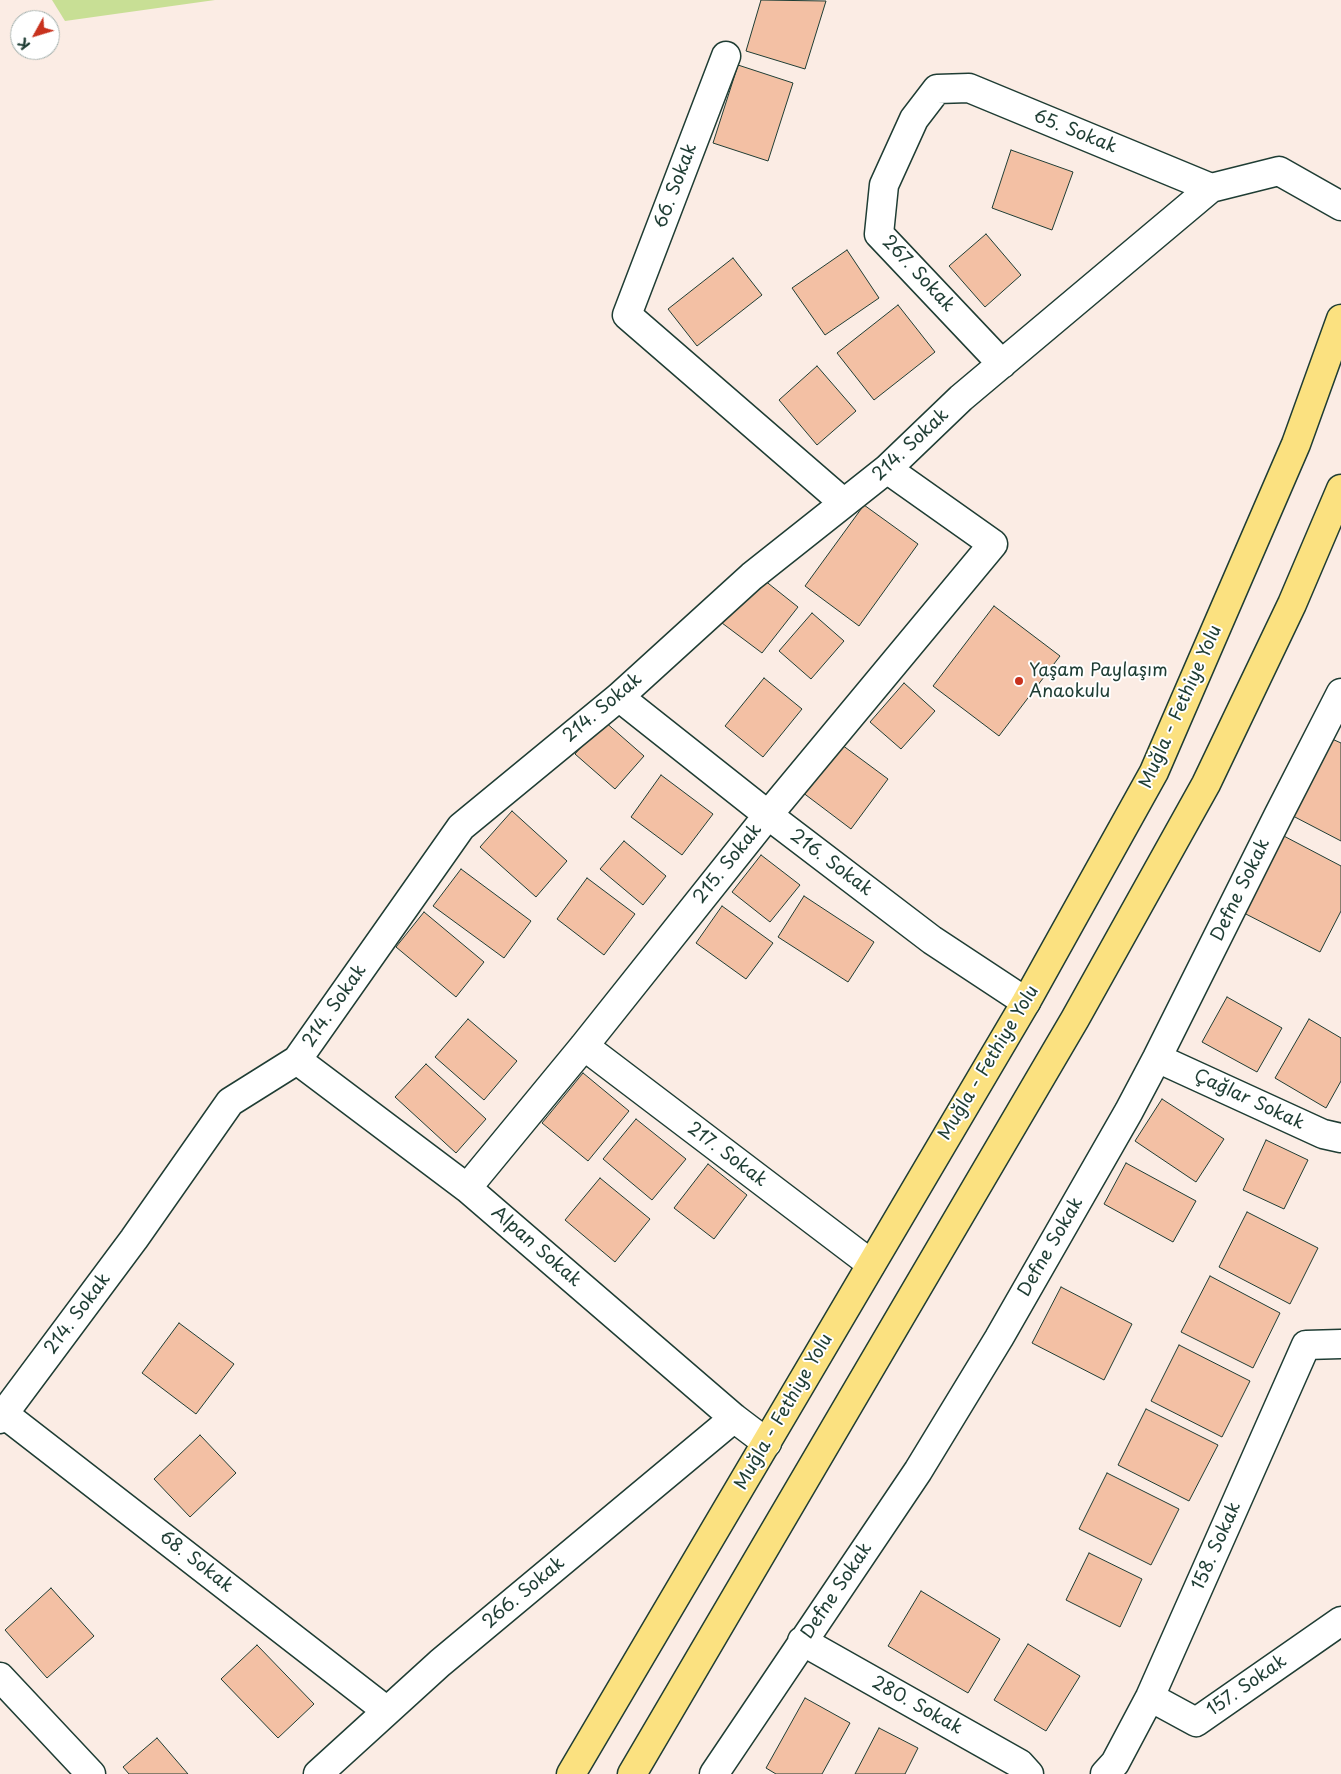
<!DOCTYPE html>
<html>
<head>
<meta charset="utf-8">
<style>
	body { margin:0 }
	#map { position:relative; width:1341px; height:1774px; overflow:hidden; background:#fbece4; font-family:"Playpen Sans",sans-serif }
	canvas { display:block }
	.north { position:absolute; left:10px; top:10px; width:50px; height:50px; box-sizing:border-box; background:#fff; border:1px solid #a5b1ae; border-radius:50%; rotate:231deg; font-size:14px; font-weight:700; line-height:20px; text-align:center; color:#1f3d34 }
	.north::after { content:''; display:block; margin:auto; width:18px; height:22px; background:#c8321e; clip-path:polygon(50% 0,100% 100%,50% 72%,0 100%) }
</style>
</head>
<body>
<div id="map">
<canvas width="1341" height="1774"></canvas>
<div class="north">K</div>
</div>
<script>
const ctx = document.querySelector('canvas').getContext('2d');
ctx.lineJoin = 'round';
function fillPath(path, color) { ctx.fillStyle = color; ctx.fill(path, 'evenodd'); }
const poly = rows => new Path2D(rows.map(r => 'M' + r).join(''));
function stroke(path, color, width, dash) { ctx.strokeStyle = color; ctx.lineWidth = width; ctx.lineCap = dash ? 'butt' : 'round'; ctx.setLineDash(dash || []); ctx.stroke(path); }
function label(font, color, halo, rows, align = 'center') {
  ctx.font = font + ' "Playpen Sans",sans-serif'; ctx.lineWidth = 4; ctx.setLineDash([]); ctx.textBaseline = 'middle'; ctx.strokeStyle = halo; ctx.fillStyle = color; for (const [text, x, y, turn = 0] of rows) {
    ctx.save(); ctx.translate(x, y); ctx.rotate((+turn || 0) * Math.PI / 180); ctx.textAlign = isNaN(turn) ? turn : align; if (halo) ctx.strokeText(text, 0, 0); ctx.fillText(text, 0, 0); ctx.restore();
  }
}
fillPath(poly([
	[52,0,215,0,65,21]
]), '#c8df95');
const building = poly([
	[761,0,826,1,805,69,746,51,761,0],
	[738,65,793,83,768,161,713,143,738,65],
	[1011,150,1073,172,1052,230,992,208,1011,150],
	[986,234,1021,275,985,307,949,266,986,234],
	[847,250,879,298,825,335,792,288,847,250],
	[733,258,762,295,697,346,668,309,733,258],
	[898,305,935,352,874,400,837,353,898,305],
	[817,366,856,411,817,445,779,400,817,366],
	[864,505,918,544,859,626,805,586,864,505],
	[759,576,798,607,762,653,722,623,759,576],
	[994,606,1060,656,999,736,933,686,994,606],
	[812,613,844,641,811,679,779,651,812,613],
	[764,678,802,709,763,757,725,726,764,678],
	[904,683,935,711,901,749,870,722,904,683],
	[604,721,644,756,615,789,575,754,604,721],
	[1332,739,1341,743,1341,841,1293,816,1332,739],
	[838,742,888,779,851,829,802,792,838,742],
	[661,775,713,814,682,855,631,817,661,775],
	[512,811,567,861,536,897,480,847,512,811],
	[1280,834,1341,866,1341,911,1320,952,1240,911,1280,834],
	[624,841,666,876,643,905,600,869,624,841],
	[761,855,800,885,770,922,732,892,761,855],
	[461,869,531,921,504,958,433,906,461,869],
	[587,878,635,914,604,955,557,919,587,878],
	[804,896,874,942,848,982,778,937,804,896],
	[722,906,773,943,746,979,696,943,722,906],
	[424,912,484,962,456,997,396,947,424,912],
	[1227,997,1282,1028,1257,1072,1202,1042,1227,997],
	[468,1019,517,1061,484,1100,435,1057,468,1019],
	[1309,1019,1341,1038,1341,1081,1326,1108,1275,1078,1309,1019],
	[426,1064,486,1119,456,1153,395,1097,426,1064],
	[583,1073,629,1111,588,1161,542,1123,583,1073],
	[1162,1099,1224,1139,1196,1182,1135,1141,1162,1099],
	[636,1119,686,1159,652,1200,603,1159,636,1119],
	[1266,1140,1308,1160,1284,1209,1243,1190,1266,1140],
	[1126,1163,1196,1201,1173,1242,1104,1204,1126,1163],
	[708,1164,747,1195,714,1239,674,1208,708,1164],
	[600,1178,650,1219,615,1262,565,1220,600,1178],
	[1247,1212,1318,1248,1290,1304,1219,1267,1247,1212],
	[1210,1276,1280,1313,1253,1368,1181,1332,1210,1276],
	[1061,1287,1132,1324,1104,1380,1032,1343,1061,1287],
	[179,1323,234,1364,196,1414,142,1373,179,1323],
	[1179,1345,1250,1381,1222,1437,1151,1401,1179,1345],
	[1146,1409,1218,1445,1189,1501,1118,1465,1146,1409],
	[200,1435,236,1473,190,1517,154,1479,200,1435],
	[1107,1473,1179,1509,1151,1565,1079,1529,1107,1473],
	[1089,1553,1142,1579,1120,1627,1066,1600,1089,1553],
	[51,1588,94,1636,47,1678,5,1630,51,1588],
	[921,1591,1000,1639,968,1693,888,1646,921,1591],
	[1028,1644,1080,1676,1046,1731,994,1700,1028,1644],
	[257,1645,314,1704,278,1738,221,1679,257,1645],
	[805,1698,850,1723,822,1774,776,1774,766,1768,805,1698],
	[879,1728,918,1748,905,1774,855,1774,879,1728],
	[157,1738,188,1774,129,1774,123,1767,157,1738]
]);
fillPath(building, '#f3c0a4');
stroke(building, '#1f3d34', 1);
const minor = poly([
	[726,56,627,315,844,503],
	[1002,364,879,234,884,185,914,119,937,89,969,88,1211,188],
	[619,697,768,815,932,940,1026,1002],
	[584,1046,871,1264],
	[1157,1058,1323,1134,1341,1138],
	[297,1060,467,1188,734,1418,767,1443],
	[467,1188,584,1046,768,815,993,544,887,469],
	[4,1414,387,1711],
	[0,1419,134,1239,230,1102,297,1060,461,827,619,697,752,576,887,469,961,398,1211,188,1279,171,1341,206],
	[802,1641,1020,1764,1029,1774],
	[0,1677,91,1774],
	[1150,1697,1196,1722,1341,1621],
	[318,1774,440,1663,734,1418],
	[714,1774,918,1471,999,1338,1129,1111,1157,1058,1278,816,1341,693],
	[1105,1774,1115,1763,1150,1697,1306,1345,1341,1344]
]);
const highway = poly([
	[571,1774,1026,1002,1154,772,1296,444,1341,319],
	[632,1774,1075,1019,1206,784,1292,604,1341,489]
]);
stroke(minor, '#1f3d34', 31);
stroke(highway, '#1f3d34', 31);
stroke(minor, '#fff', 28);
stroke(highway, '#fbe180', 28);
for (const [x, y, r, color] of [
	[1019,681,5,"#c8321e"]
]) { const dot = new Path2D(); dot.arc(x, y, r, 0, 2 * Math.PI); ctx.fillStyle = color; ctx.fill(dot); stroke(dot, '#fff', 2); }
label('18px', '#1f3d34', '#fff', [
	["65. Sokak",1075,132,22],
	["66. Sokak",676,186,-69],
	["267. Sokak",918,274,47],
	["214. Sokak",911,445,-43],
	["Muğla - Fethiye Yolu",1181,707,-66],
	["214. Sokak",603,708,-40],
	["216. Sokak",831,863,37],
	["215. Sokak",728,864,-51],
	["Defne Sokak",1241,890,-64],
	["214. Sokak",335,1006,-55],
	["Muğla - Fethiye Yolu",989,1063,-59],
	["Çağlar Sokak",1249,1100,25],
	["217. Sokak",727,1155,37],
	["Alpan Sokak",536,1247,41],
	["Defne Sokak",1051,1247,-60],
	["214. Sokak",78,1314,-53],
	["Muğla - Fethiye Yolu",784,1412,-60],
	["158. Sokak",1217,1546,-66],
	["68. Sokak",196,1562,38],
	["Defne Sokak",837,1591,-56],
	["266. Sokak",524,1593,-40],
	["157. Sokak",1247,1686,-35],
	["280. Sokak",917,1706,29]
]);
label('18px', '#1f3d34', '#fff', [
	["Yaşam Paylaşım",1029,671],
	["Anaokulu",1029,692]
], 'left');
</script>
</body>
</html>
